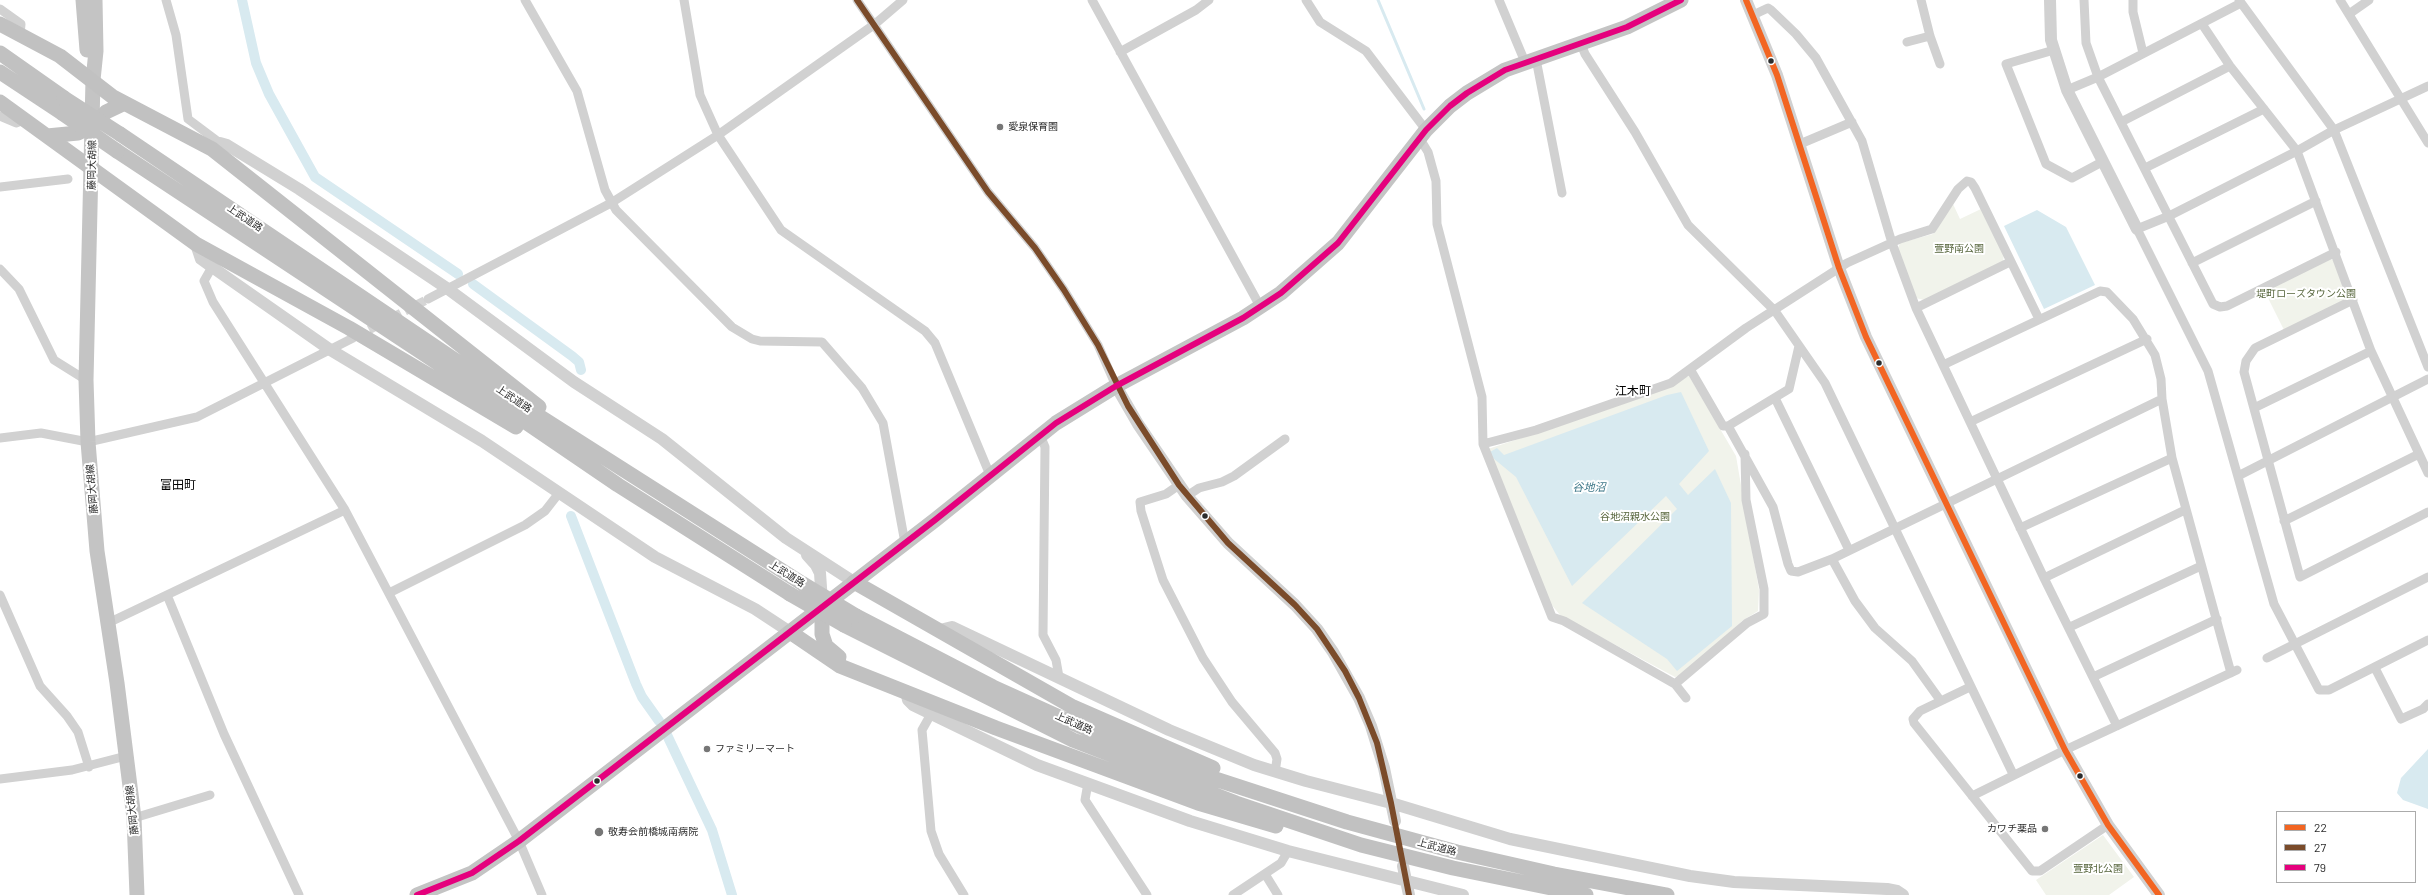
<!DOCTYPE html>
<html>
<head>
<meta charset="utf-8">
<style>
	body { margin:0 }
	#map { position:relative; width:2428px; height:895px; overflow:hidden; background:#fff; font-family:Barlow,sans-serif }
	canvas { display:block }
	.legend { position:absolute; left:2276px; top:811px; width:140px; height:72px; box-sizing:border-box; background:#fff; border:1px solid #ababab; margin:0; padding:5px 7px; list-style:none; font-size:12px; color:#2c2c2c }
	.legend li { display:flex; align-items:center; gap:8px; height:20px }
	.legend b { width:20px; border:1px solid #ababab }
</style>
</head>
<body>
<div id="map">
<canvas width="2428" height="895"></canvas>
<ul class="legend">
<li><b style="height:5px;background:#f26522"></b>22</li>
<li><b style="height:5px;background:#7a4b2a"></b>27</li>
<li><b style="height:5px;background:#e5007d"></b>79</li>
</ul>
</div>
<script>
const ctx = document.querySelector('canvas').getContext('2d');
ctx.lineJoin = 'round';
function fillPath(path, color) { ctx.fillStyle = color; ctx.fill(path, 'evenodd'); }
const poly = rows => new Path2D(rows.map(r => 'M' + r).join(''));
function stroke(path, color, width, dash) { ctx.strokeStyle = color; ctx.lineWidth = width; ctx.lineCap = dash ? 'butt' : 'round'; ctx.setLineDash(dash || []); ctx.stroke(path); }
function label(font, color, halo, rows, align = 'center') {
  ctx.font = font + ' Barlow,"Noto Sans JP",sans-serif'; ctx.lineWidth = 4; ctx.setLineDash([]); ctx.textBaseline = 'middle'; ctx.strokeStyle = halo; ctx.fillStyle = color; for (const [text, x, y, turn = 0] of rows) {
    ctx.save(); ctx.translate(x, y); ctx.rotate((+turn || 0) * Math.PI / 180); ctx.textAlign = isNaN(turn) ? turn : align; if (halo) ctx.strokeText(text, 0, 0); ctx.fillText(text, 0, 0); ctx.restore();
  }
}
fillPath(poly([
	[1953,204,1960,219,1981,209,2004,255,2003,262,1924,300,1916,298,1898,248,1900,243,1933,234],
	[2329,258,2337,262,2348,294,2345,300,2284,330,2264,290],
	[1689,376,1736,456,1759,590,1758,611,1742,621,1682,675,1675,677,1560,615,1551,604,1488,449,1579,419],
	[2103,835,2134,877,2109,895,2046,895,2036,880]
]), '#f1f3eb');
fillPath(poly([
	[2037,210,2066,227,2095,285,2044,309,2004,226],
	[1681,392,1709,451,1679,484,1688,495,1715,469,1731,503,1732,626,1677,671,1667,659,1582,603,1677,509,1666,496,1572,586,1516,477,1493,458,1490,452,1497,448,1504,455,1667,395],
	[2428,749,2428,809,2403,800,2397,793,2401,778]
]), '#d8eaf0');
stroke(poly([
	[1378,0,1424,109]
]), '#d8eaf0', 3);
stroke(poly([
	[242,0,256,63,269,94,315,177,458,274],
	[473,284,572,356,579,362,581,370],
	[571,516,636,684,642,697,659,721],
	[667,735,712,830,732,895]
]), '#d8eaf0', 10);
stroke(poly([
	[357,336,428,299]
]), '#d5d5d5', 9, [9, 4.5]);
stroke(poly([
	[166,0,176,35,188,119,220,143],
	[525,0,577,91,605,190,616,210,732,327,752,339,760,341,822,342,862,388,883,423,905,543],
	[684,0,700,95,718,135,781,230,925,331,935,343,990,475],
	[857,0,988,192,1035,248,1064,290,1098,345,1116,386],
	[1092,0,1261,308],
	[1306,0,1320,22,1366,51,1426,130],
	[1499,0,1525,62],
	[1921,0,1930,36,1940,64],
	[2084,0,2086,43,2098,77,2213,304,2220,307,2227,306,2336,252],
	[2133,0,2133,12,2143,53],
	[2239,0,2334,130,2428,367],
	[2340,0,2428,143],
	[0,9,21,24,20,35],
	[2349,14,2369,0],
	[1753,15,1768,8,1771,10,1796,34,1816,58,1862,141,1892,243,1916,308,2044,578,2117,726],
	[2202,24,2230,66,2297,151,2371,351,2428,473],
	[1907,42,1930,36],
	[1581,44,1585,54,1635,132,1688,225,1775,311,1825,383,2013,774],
	[2054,50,2006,64,2046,164,2072,178,2102,162],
	[1120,52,1196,10,1209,0],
	[1536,59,1562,193],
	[2428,86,2334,130,2297,151,2169,216,2137,229,2208,371,2274,604,2319,690,2329,690,2428,640],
	[2067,90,2098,77,2241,3],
	[0,116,16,123,23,120],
	[2121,122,2230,66],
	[1420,139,1428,152,1436,181,1437,224,1482,397,1483,444,1552,617,1564,621,1675,684,1686,698],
	[1800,144,1852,122],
	[2145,168,2264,109],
	[0,187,68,179],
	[2192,263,2316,201],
	[212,267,204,281,213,302,345,510,519,841,542,895],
	[0,269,19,289,54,360,86,380],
	[428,299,611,203,718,135,875,24,903,0],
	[2353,300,2255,348,2246,361,2244,372,2300,577,2428,512],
	[1916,308,2010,262],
	[1943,365,2100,291,2107,292,2133,319,2155,355,2161,379,2162,399,2172,458,2231,673],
	[1690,369,1723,426,1728,426,1789,389,1799,346],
	[1775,398,1849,550],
	[2254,408,2371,351],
	[1970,422,2147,339],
	[1728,426,1773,507,1788,564,1791,571,1798,572,1832,559,2162,399],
	[1040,435,1045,447,1043,635,1056,660,1059,677],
	[0,438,41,433,88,442,197,417,353,338],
	[1483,444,1536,430,1671,383,1746,328,1847,263,1900,239,1932,229,1958,189,1967,181,1971,182,1975,188,2039,319],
	[2238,476,2428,379],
	[1179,485,1166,494,1140,502,1141,511,1163,580,1203,658,1232,702,1275,753,1277,759,1275,772],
	[1187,496,1199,488,1222,482,1234,476,1285,439],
	[2284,521,2419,454],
	[2020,528,2172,458],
	[1832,559,1855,601,1875,628,1912,661,1940,700],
	[2044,578,2185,510],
	[389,593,525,525,545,511,559,493],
	[0,595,40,686,67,716,78,732,89,767],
	[167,595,224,734,299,895],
	[106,624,345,510],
	[2072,626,2201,566],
	[2267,658,2428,577],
	[2375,668,2401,719,2423,709,2428,704],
	[2093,677,2217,619],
	[1675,684,1747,623,1764,614,1764,589,1746,500,1745,454],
	[1970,687,1920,711,1913,719,1914,723,2032,871,2040,871,2108,825],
	[931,714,922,730,931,831,939,854,964,895],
	[0,779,72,770,126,756],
	[1088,783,1085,800,1147,895],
	[1972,796,2065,750,2237,670],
	[134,818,210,795],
	[1265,874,1278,895],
	[1233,895,1281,863,1288,851]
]), '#d1d1d1', 9);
stroke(poly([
	[1746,0,1777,75,1839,268,1866,337,2065,750,2108,825,2159,895],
	[2050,0,2051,40,2067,90,2137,229],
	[212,149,220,143,227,145,299,189,448,289,574,382,662,439,786,538,854,582],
	[196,244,201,259,212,267,329,349,482,441,655,557,755,609,790,632],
	[1116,386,1138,424,1187,496,1228,543,1295,605,1317,629,1333,652,1359,698,1371,726,1384,768,1395,821],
	[807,555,816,565,820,573,822,602],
	[940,630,952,627,1169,730,1254,765,1306,781,1391,803,1510,839,1690,876,1734,882,1887,889,1897,891,1903,895],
	[906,691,908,700,913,705,1037,765,1190,821,1288,851,1463,895],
	[1403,866,1409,895]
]), '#d1d1d1', 12);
stroke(poly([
	[83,0,87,50],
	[95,0,96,51,93,80,86,380,88,442,97,551,117,683,134,818,137,895],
	[417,895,472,873,519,841,935,520,1056,423,1116,386,1243,318,1281,293,1338,243,1426,130,1450,106,1467,93,1505,70,1627,27,1681,0]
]), '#c4c4c4', 15);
stroke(poly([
	[0,24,60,56,113,97,212,149,539,407],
	[0,53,64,98],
	[0,72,62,113],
	[0,102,196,244,349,328,516,427],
	[120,134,517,402,803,584],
	[47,136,78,133,93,126,106,112,125,103],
	[117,151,480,391,618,485,790,594],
	[854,582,1073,707,1213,768],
	[822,607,822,634,826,646,839,657],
	[856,616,993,687,1086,729,1206,776,1347,822,1457,852,1554,874,1667,895],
	[844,625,1073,740,1236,803,1361,845,1453,868,1586,895],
	[790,632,840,666,996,728,1198,803,1276,826]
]), '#c1c1c1', 15);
stroke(poly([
	[64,98,120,134],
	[62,113,117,151],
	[803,584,856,616],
	[790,594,844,625]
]), '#c1c1c1', 15);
stroke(poly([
	[1746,0,1777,75,1839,268,1866,337,2065,750,2108,825,2159,895]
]), '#f26522', 6);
stroke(poly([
	[857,0,988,192,1035,248,1064,290,1098,345,1128,406,1179,485,1228,543,1295,605,1317,629,1345,671,1359,698,1377,743,1391,803,1409,895]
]), '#7a4b2a', 6);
stroke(poly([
	[417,895,472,873,519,841,935,520,1056,423,1116,386,1243,318,1281,293,1338,243,1426,130,1450,106,1467,93,1505,70,1627,27,1681,0]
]), '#e5007d', 6);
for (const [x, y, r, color] of [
	[1771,61,3.5,"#2c2c2c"],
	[1000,127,4,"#767676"],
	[1879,363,3.5,"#2c2c2c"],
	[1205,516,3.5,"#2c2c2c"],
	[707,749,4,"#767676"],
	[2080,776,3.5,"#2c2c2c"],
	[597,781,3.5,"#2c2c2c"],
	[2045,829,4,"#767676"],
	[599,832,5,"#767676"]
]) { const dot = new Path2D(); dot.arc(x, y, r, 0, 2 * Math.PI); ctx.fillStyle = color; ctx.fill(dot); stroke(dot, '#fff', 1.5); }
label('10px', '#2c2c2c', '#fff', [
	["愛泉保育園",1008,127],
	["ファミリーマート",715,749],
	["カワチ薬品",2037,829,"right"],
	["敬寿会前橋城南病院",608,832]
], 'left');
label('10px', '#2c2c2c', '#fff', [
	["藤岡大胡線",92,165,-89],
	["上武道路",245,218,34],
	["上武道路",514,399,34],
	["藤岡大胡線",92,489,-95],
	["上武道路",787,574,32],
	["上武道路",1074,723,24],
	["藤岡大胡線",132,810,-96],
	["上武道路",1437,847,15]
]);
label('10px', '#56653c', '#fff', [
	["萱野南公園",1959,249],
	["堤町ローズタウン公園",2306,294],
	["谷地沼親水公園",1635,517],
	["萱野北公園",2098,869]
]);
label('italic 11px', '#3f7889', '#fff', [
	["谷地沼",1589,487]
]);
label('12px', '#000', '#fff', [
	["江木町",1633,391],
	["富田町",178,485]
]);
</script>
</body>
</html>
